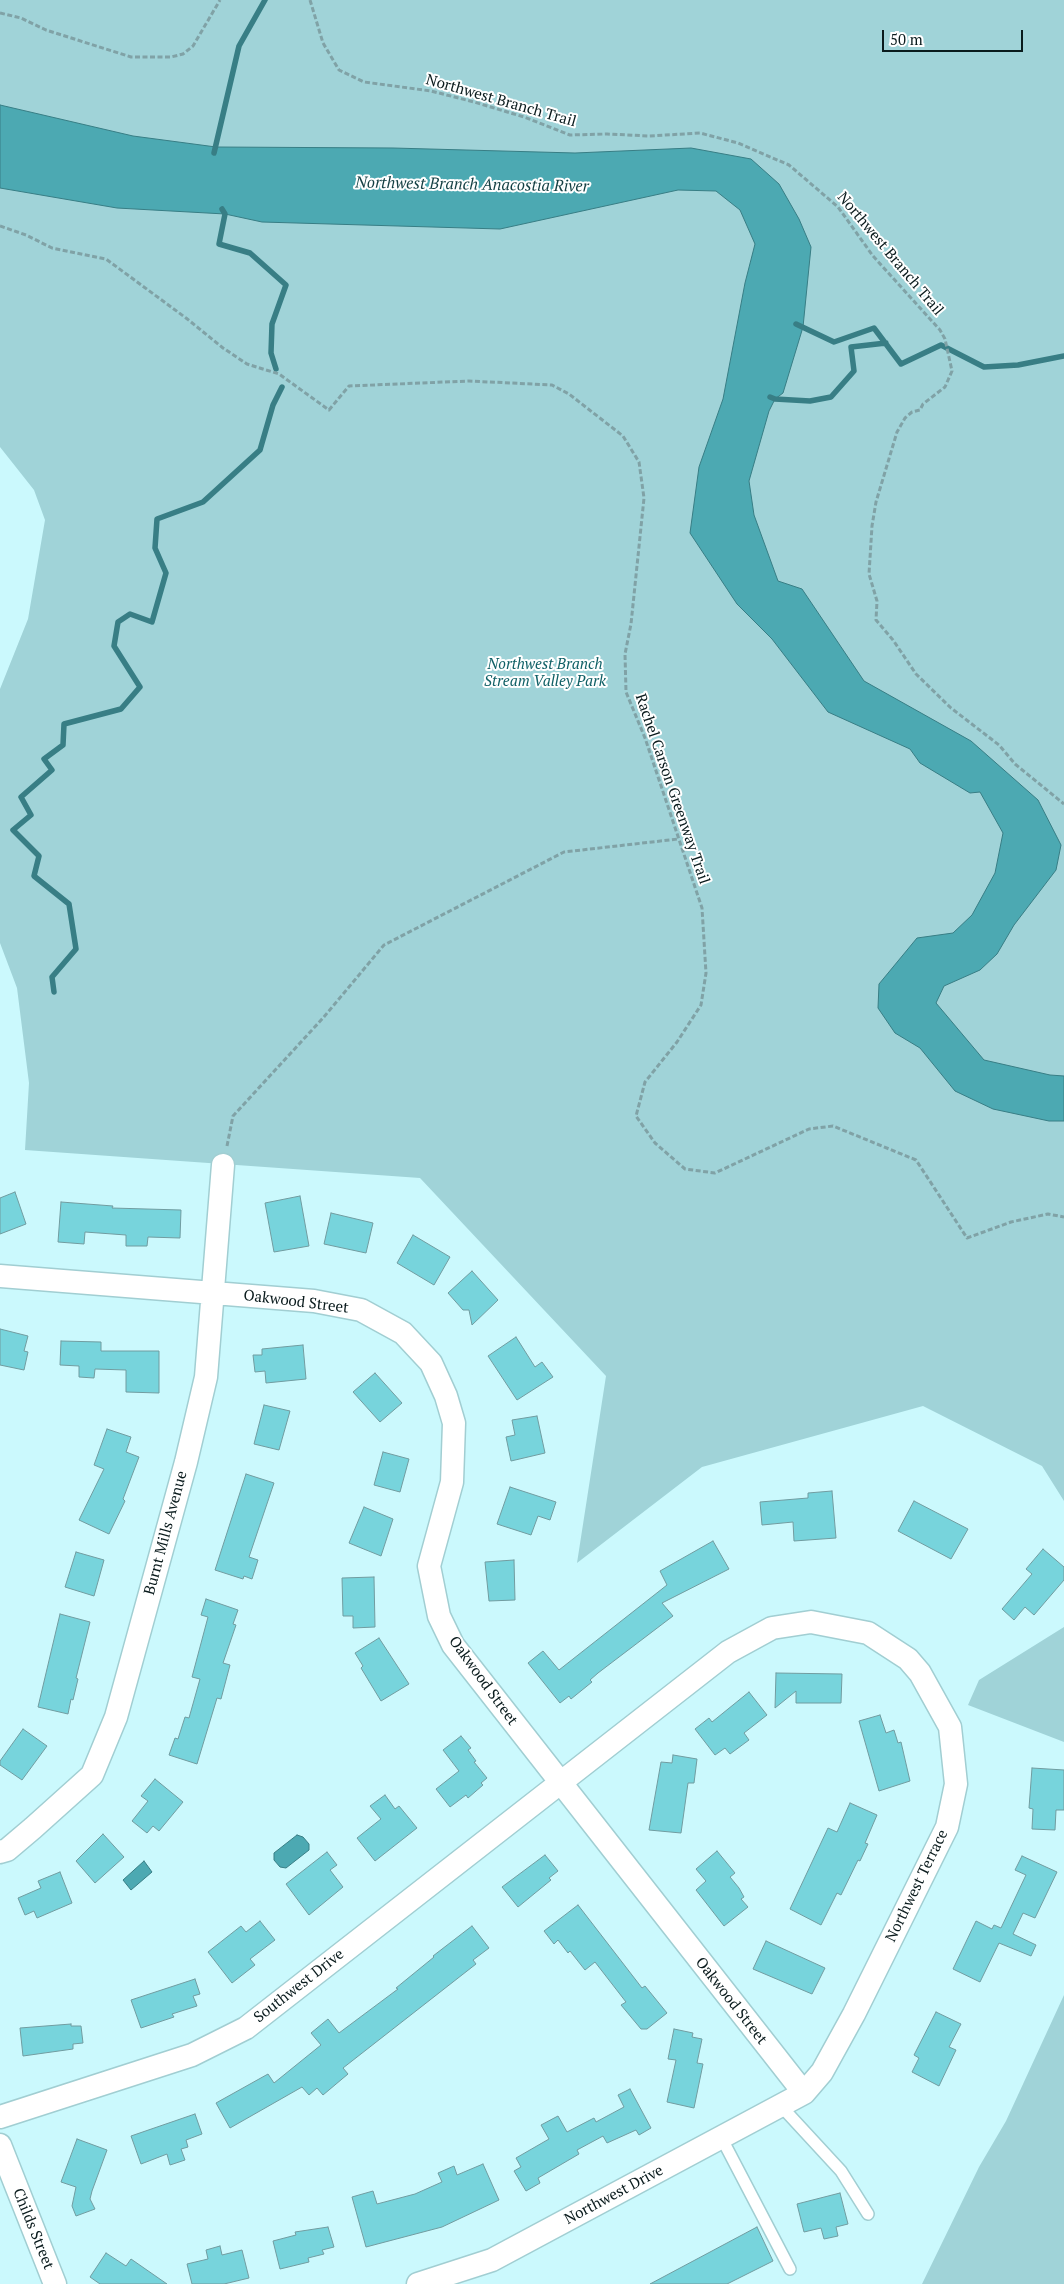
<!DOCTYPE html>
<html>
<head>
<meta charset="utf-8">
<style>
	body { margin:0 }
	#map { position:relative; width:1064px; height:2284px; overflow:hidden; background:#cbf9fd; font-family:"PT Serif",serif }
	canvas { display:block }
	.scale { position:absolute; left:882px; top:30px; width:141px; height:22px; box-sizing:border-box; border:2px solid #0a1b1d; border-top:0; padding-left:6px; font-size:15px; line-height:18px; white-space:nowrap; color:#0a1b1d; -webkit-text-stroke:4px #fff; paint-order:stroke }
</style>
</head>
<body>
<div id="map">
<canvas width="1064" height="2284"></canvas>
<div class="scale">50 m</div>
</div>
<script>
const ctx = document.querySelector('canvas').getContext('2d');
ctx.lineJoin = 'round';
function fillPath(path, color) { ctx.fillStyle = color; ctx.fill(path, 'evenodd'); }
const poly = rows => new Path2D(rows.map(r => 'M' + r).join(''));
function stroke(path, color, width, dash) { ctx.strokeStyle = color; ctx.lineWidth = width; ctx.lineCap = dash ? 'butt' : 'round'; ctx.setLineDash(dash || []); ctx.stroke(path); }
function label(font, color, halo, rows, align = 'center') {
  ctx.font = font + ' "PT Serif",serif'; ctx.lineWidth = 4; ctx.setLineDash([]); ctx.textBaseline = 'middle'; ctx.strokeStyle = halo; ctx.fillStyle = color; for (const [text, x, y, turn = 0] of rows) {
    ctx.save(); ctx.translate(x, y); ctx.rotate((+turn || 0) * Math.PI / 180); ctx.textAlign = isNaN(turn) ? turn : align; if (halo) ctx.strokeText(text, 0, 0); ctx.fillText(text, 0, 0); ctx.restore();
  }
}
fillPath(poly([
	[0,0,1064,0,1064,1501,1042,1466,923,1406,702,1467,577,1563,606,1376,420,1178,25,1150,29,1083,17,988,0,943,0,689,28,619,45,520,34,490,0,447],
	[1064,1627,1064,1742,968,1705,979,1680],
	[1064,1995,1064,2284,922,2284,979,2167,1006,2121]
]), '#a0d3d8');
const water = poly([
	[0,105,133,136,216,147,393,148,575,153,691,148,751,159,779,184,799,219,811,247,803,327,783,393,775,399,769,411,749,481,754,515,778,581,802,589,864,681,971,741,1038,800,1061,845,1056,870,1014,925,997,954,980,970,944,986,936,1003,984,1060,1050,1075,1064,1076,1064,1121,1049,1121,993,1109,955,1091,920,1048,895,1033,878,1008,879,984,917,938,953,933,972,915,995,873,1003,833,980,792,970,793,920,763,910,749,828,712,772,639,737,604,690,533,699,467,723,399,745,283,755,244,740,210,716,191,678,190,500,229,262,222,225,214,117,208,0,188,0,105],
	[297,1835,303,1837,309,1844,309,1850,286,1868,280,1867,274,1860,274,1853,297,1835],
	[144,1861,152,1872,131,1890,123,1880,144,1861]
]);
fillPath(water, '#4ca9b2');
stroke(water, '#387e85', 1);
stroke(poly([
	[214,153,239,46,265,0],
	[222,209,225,214,219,244,250,253,286,285,272,324,271,353,276,369],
	[796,324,834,342,874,328,901,364,941,345,984,367,1018,365,1064,356],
	[770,397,775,399,810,401,831,397,854,371,851,347,886,343],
	[54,992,52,977,76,949,69,904,34,876,39,856,13,830,31,815,21,797,52,770,44,759,63,745,64,724,121,709,140,687,114,646,118,622,130,614,152,622,166,573,155,548,157,519,203,502,260,450,273,405,282,387]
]), '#387e85', 5.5);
const building = poly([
	[15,1192,26,1224,0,1234,0,1198,15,1192],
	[300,1196,309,1246,274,1252,265,1203,300,1196],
	[61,1202,113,1206,112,1208,181,1210,180,1238,148,1237,147,1246,126,1246,126,1235,85,1232,84,1244,58,1242,61,1202],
	[331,1213,373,1223,366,1253,324,1244,331,1213],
	[413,1235,450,1257,434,1285,397,1263,413,1235],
	[472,1271,498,1300,472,1325,469,1310,463,1310,448,1293,472,1271],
	[0,1329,28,1336,24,1351,28,1352,24,1370,0,1365,0,1329],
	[516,1337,535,1367,542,1362,553,1377,517,1400,488,1356,516,1337],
	[61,1341,101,1342,101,1351,159,1351,159,1393,126,1392,126,1370,95,1369,94,1378,79,1377,79,1366,60,1365,61,1341],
	[303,1345,306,1379,266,1383,265,1371,255,1372,253,1355,262,1355,262,1349,303,1345],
	[375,1373,402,1403,380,1422,353,1392,375,1373],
	[264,1405,290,1411,279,1450,254,1444,264,1405],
	[537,1416,545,1453,511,1461,506,1437,515,1435,512,1420,537,1416],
	[107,1429,131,1437,126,1452,139,1457,123,1499,125,1501,109,1534,79,1520,104,1469,94,1465,107,1429],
	[383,1452,409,1459,400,1492,374,1485,383,1452],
	[246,1474,274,1483,249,1557,258,1560,252,1579,244,1576,243,1579,215,1570,246,1474],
	[510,1487,556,1502,550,1520,538,1516,531,1535,497,1524,510,1487],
	[832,1491,836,1538,794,1541,793,1522,762,1525,760,1502,808,1498,808,1493,832,1491],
	[914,1501,968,1529,951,1559,898,1531,914,1501],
	[364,1507,393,1519,381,1556,349,1543,364,1507],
	[713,1541,729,1569,662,1603,673,1616,598,1673,590,1680,592,1682,571,1699,569,1696,560,1703,528,1663,543,1651,559,1670,667,1585,660,1571,713,1541],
	[1043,1549,1064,1567,1064,1580,1034,1615,1025,1607,1014,1620,1002,1609,1032,1574,1026,1569,1043,1549],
	[76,1552,104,1560,94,1596,65,1587,76,1552],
	[514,1560,515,1600,489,1601,485,1562,514,1560],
	[374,1577,375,1627,353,1628,353,1616,343,1616,342,1578,374,1577],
	[206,1599,238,1610,233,1624,236,1625,223,1663,230,1665,221,1699,217,1698,197,1764,169,1755,175,1738,178,1739,185,1717,189,1718,200,1679,192,1677,208,1617,201,1615,206,1599],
	[60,1614,90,1622,76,1678,78,1679,73,1700,71,1699,68,1714,38,1707,60,1614],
	[379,1638,409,1684,381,1701,361,1668,363,1666,355,1653,379,1638],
	[776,1673,842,1674,841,1703,796,1703,796,1691,775,1708,776,1673],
	[749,1692,767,1715,744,1733,749,1740,730,1754,725,1748,715,1755,695,1729,709,1718,712,1722,749,1692],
	[880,1715,886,1733,894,1730,898,1743,901,1742,910,1781,879,1791,859,1721,880,1715],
	[23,1729,47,1746,22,1780,0,1765,0,1761,23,1729],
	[461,1736,471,1748,468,1750,476,1761,474,1762,487,1778,481,1783,483,1785,468,1798,466,1795,450,1807,436,1789,459,1771,443,1750,461,1736],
	[673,1755,697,1759,694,1783,688,1783,681,1833,649,1830,661,1762,672,1763,673,1755],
	[1032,1768,1064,1770,1064,1810,1056,1810,1055,1830,1032,1829,1033,1809,1029,1808,1032,1768],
	[155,1779,183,1802,159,1831,153,1826,147,1833,132,1821,148,1801,141,1796,155,1779],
	[385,1795,395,1809,399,1806,417,1828,375,1861,357,1838,381,1819,370,1806,385,1795],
	[850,1803,877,1815,865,1843,868,1844,860,1861,858,1860,841,1895,837,1893,821,1925,790,1909,828,1828,837,1832,850,1803],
	[103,1834,124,1857,95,1883,76,1861,103,1834],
	[717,1851,735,1873,730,1877,739,1888,744,1897,741,1899,748,1907,724,1926,696,1890,706,1881,696,1869,717,1851],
	[327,1852,337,1865,330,1870,343,1887,309,1915,286,1884,327,1852],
	[545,1855,558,1871,549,1878,551,1880,518,1907,502,1887,545,1855],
	[1022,1856,1057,1872,1035,1918,1023,1913,1013,1934,1036,1945,1031,1956,999,1943,980,1982,953,1969,976,1921,992,1929,994,1925,1001,1928,1026,1875,1015,1870,1022,1856],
	[60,1872,72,1903,37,1918,34,1911,25,1915,18,1898,41,1888,38,1881,60,1872],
	[578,1905,642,1988,645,1986,667,2013,647,2029,641,2029,621,2005,626,2002,595,1962,585,1970,570,1951,568,1953,558,1940,554,1944,544,1931,578,1905],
	[260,1921,275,1940,250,1959,255,1965,232,1983,208,1952,241,1926,246,1932,260,1921],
	[472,1926,489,1948,473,1960,476,1964,343,2068,348,2074,323,2095,317,2088,309,2095,302,2087,230,2128,216,2103,268,2074,274,2083,321,2045,311,2033,328,2019,339,2033,398,1989,396,1988,434,1957,433,1956,472,1926],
	[766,1941,825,1968,812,1994,753,1969,766,1941],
	[195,1979,200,1994,193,1996,197,2006,172,2014,174,2017,141,2028,131,2000,195,1979],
	[936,2012,961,2024,949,2047,956,2050,939,2086,912,2072,919,2058,914,2055,936,2012],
	[71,2024,71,2026,81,2026,83,2043,73,2044,73,2049,23,2056,20,2028,71,2024],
	[674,2029,693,2033,692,2037,702,2039,697,2063,703,2064,694,2108,667,2102,676,2060,668,2059,674,2029],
	[630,2089,651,2128,639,2135,636,2130,607,2143,603,2136,577,2150,579,2154,538,2178,540,2183,526,2191,514,2171,521,2167,516,2158,549,2139,541,2125,558,2116,567,2132,594,2118,596,2122,624,2107,618,2095,630,2089],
	[195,2114,202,2134,186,2140,188,2147,181,2149,185,2160,170,2165,167,2154,141,2164,131,2136,195,2114],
	[77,2139,107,2150,92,2191,90,2199,95,2209,76,2216,72,2206,76,2187,61,2182,77,2139],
	[483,2164,499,2200,442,2227,366,2247,352,2197,373,2191,377,2204,415,2194,442,2182,438,2173,454,2166,457,2175,483,2164],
	[840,2193,848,2224,836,2227,838,2236,824,2239,821,2228,804,2232,797,2204,840,2193],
	[328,2227,334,2247,322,2250,324,2254,308,2258,309,2262,280,2269,273,2241,296,2235,295,2232,328,2227],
	[757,2227,773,2261,727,2284,650,2284,757,2227],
	[220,2246,222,2255,242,2250,249,2278,224,2284,192,2284,187,2264,208,2259,206,2250,220,2246],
	[106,2253,126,2266,131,2259,167,2284,100,2284,90,2277,106,2253]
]);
fillPath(building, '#77d4dc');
stroke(building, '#719ca0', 1);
const lane = poly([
	[781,2106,841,2171,868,2214],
	[721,2137,790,2269]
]);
const street = poly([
	[0,1276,314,1301,361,1310,403,1333,431,1363,446,1396,454,1423,452,1482,429,1566,439,1616,453,1645,804,2093],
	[0,1852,7,1850,33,1828,92,1775,116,1717,186,1462,206,1377,223,1165],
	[0,2117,192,2055,246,2028,728,1652,772,1628,811,1622,868,1633,908,1659,920,1673,950,1727,956,1784,947,1827,854,2014,822,2072,804,2093,492,2260,418,2284],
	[0,2145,55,2284]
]);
stroke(lane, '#a1ced2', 14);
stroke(street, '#a1ced2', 25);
stroke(poly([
	[310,0,323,43,339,70,364,82,431,91,474,102,524,117,570,135,607,134,649,136,700,133,738,143,789,165,838,207,873,256,940,330,945,339,952,371,945,387,923,404,920,410,912,412,905,418,897,432,876,502,872,526,869,574,877,601,876,620,893,640,916,674,951,708,999,745,1015,764,1064,804],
	[0,13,21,18,46,30,131,57,171,57,183,54,193,46,220,0],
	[0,226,26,235,52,248,106,259,186,318,223,348,247,364,279,374,329,410,349,386,469,381,552,385,569,394,623,436,639,462,644,498,631,624,625,654,626,692,645,738,702,908,706,973,701,1005,677,1042,645,1082,636,1116,655,1143,685,1169,715,1173,809,1129,833,1126,916,1160,967,1238,1011,1222,1048,1214,1064,1217],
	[227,1146,233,1116,323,1018,384,945,564,852,678,839]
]), '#80a2a6', 3, [5, 2.5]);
stroke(lane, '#fff', 11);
stroke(street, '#fff', 22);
label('15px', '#0a1b1d', '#fff', [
	["Northwest Branch Trail",501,101,16],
	["Northwest Branch Trail",890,254,50],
	["Rachel Carson Greenway Trail",672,789,71],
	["Oakwood Street",296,1302,7],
	["Burnt Mills Avenue",166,1533,-75],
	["Oakwood Street",483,1681,54],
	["Northwest Terrace",917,1886,-64],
	["Southwest Drive",299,1986,-38],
	["Oakwood Street",731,2001,52],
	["Northwest Drive",614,2195,-28],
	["Childs Street",33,2229,68]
]);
label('italic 15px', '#106066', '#fff', [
	["Northwest Branch",545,665],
	["Stream Valley Park",545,682]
]);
label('italic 16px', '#133f43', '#fff', [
	["Northwest Branch Anacostia River",472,185,1]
]);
</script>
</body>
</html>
